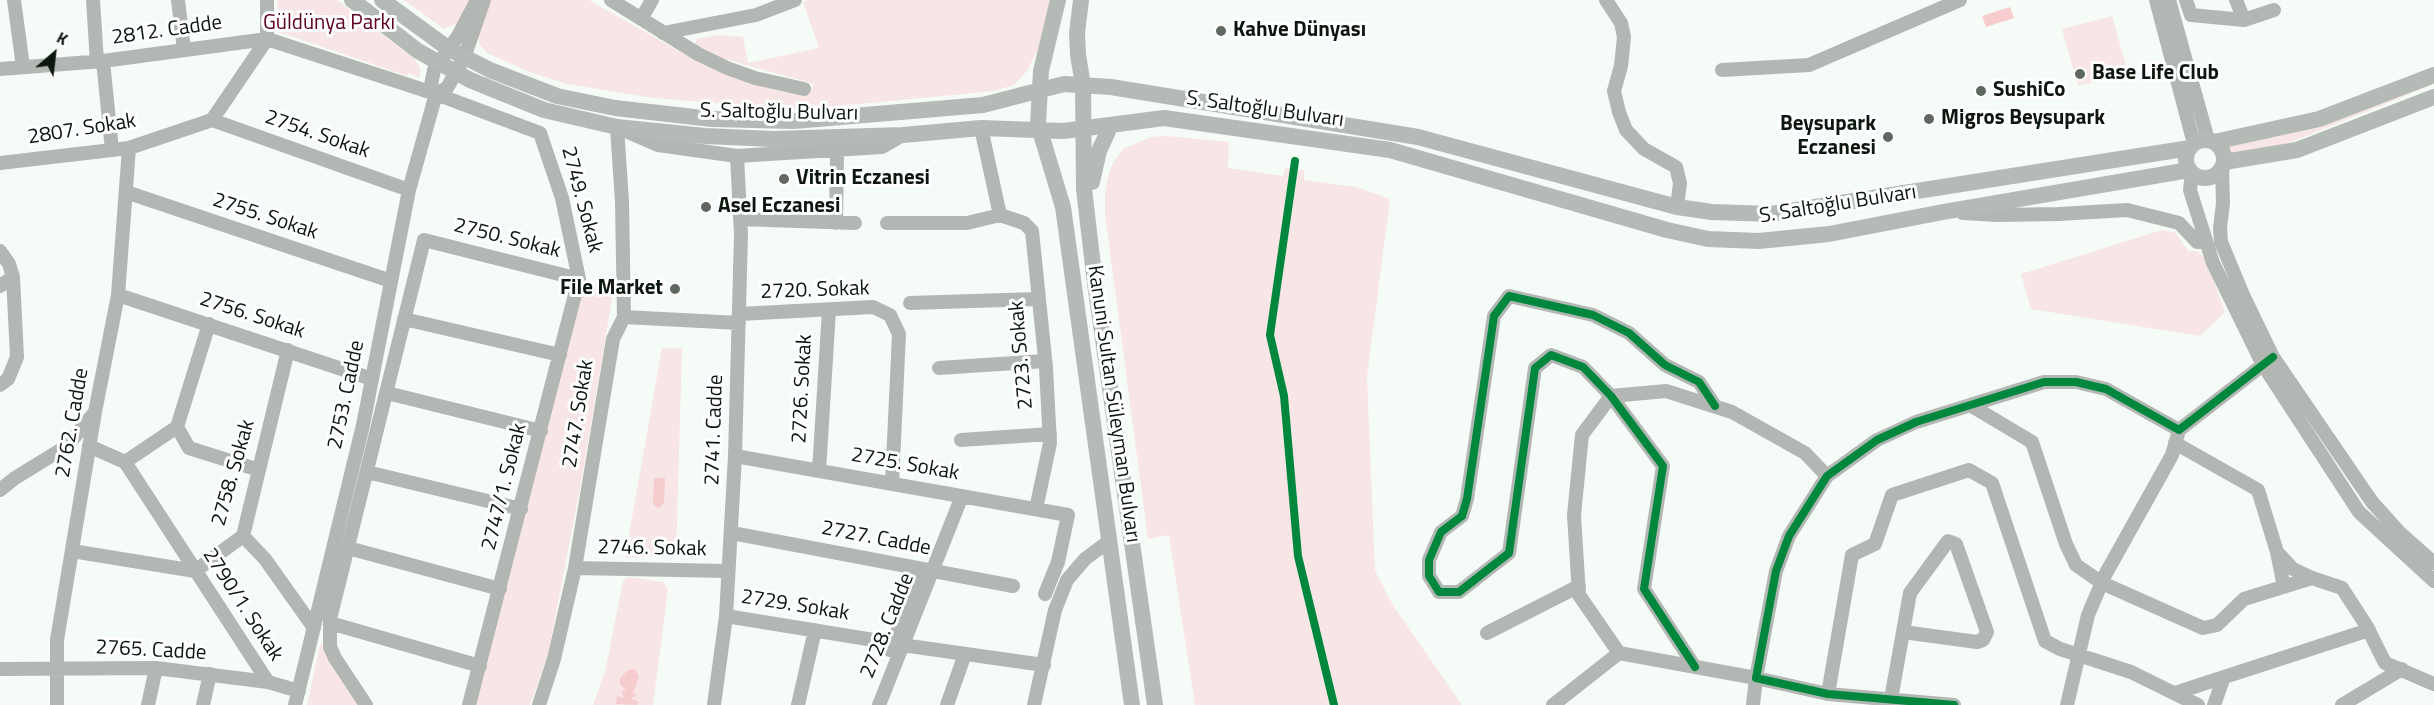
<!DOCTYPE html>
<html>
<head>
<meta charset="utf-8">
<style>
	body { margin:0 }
	#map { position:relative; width:2434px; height:705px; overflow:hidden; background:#f5fbf6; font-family:"Titillium Web",sans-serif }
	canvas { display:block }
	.north { position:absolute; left:24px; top:24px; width:60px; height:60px; -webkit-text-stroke:4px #fff; paint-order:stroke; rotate:28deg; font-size:16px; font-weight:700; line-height:24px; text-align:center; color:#0c170f }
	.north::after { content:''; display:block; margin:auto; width:21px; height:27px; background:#0c170f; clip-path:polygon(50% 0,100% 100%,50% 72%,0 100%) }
</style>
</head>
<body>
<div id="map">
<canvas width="2434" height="705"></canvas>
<div class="north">K</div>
</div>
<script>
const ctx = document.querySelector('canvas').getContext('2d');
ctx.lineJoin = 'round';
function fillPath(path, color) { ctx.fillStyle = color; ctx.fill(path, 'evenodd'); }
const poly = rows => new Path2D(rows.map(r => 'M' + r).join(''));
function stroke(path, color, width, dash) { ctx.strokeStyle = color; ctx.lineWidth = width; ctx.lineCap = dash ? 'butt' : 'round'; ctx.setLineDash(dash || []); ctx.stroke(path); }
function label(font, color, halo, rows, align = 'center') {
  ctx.font = font + ' "Titillium Web",sans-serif'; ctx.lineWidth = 6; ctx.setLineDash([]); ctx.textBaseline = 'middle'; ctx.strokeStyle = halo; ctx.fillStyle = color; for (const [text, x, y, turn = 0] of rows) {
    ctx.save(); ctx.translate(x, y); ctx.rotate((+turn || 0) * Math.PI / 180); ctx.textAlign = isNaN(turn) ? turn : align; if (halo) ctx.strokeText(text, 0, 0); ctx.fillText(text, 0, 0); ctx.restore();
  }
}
fillPath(poly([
	[277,0,337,0,414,58,420,68,420,78,408,73,407,76,279,32],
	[404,0,469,0,457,24,444,29],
	[491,0,589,0,677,50,749,83,783,92,809,94,814,84,704,53,693,46,697,39,719,35,743,37,748,63,819,48,803,2,809,0,1051,0,1038,49,1027,71,1014,85,994,91,798,110,654,98,567,84,527,71,487,53,479,44,478,33],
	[2112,16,2128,73,2078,86,2062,29],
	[2434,78,2434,84,2284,145,2229,154,2226,145],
	[1166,136,1229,142,1228,168,1283,176,1285,168,1304,170,1304,180,1356,187,1390,199,1367,376,1375,571,1394,607,1462,705,1195,705,1169,535,1148,539,1105,214,1105,194,1109,173,1114,161,1123,149,1151,137],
	[2162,230,2176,233,2188,251,2196,251,2205,257,2225,312,2200,336,2031,309,2021,274],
	[585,283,614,287,580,489,548,655,530,705,475,705],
	[662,348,682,348,676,556,625,558],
	[629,577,663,582,668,589,653,705,593,705,605,672,623,581],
	[324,642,361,705,307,705,320,645]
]), '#f7e6e5');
fillPath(poly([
	[2010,7,2014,18,1986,27,1982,16],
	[654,478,665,478,664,503,659,508,653,504],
	[635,669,639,677,633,693,636,694,635,697,632,697,631,699,638,701,637,705,616,704,617,696,624,698,622,691,626,690,620,684,620,678,628,670]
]), '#f7ccce');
stroke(poly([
	[14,0,23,67],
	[93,0,97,62],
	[178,0,184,50],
	[267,0,267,39,436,94,540,133,562,198,579,279,469,705],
	[611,0,698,54,727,68,755,78,804,89],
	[1606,0,1621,23,1624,37,1621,66,1614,91,1619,112,1626,130,1644,149,1676,167,1680,183,1677,207],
	[2156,0,2194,144],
	[2169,0,2208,140],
	[2186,0,2191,15,2244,20],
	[2236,0,2244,20,2274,10],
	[641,19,652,0],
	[663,33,756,15,795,0],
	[103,61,112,150],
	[0,69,103,61,267,39],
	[1722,70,1809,65,1960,0],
	[436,94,447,88,464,58,484,0],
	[436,94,431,85,434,70,458,36,476,2],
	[212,120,409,190],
	[981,128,1000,215],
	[0,163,129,148,212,120,267,39],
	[2222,168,2223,203,2220,228,2221,242,2243,295,2273,357,2372,502,2399,532,2434,563],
	[2192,173,2190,190,2213,263,2263,365,2359,512,2434,581],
	[126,192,391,281],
	[1963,213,1996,215,2059,214,2127,210,2179,223,2197,242,2205,242],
	[1000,215,1024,223,1032,231,1046,368,1050,443,1036,509],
	[740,219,855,223],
	[836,223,837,151],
	[887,223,967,223,1000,215],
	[0,251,9,264,13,277,17,357,8,379,0,385],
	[0,286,13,277],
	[118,295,372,379],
	[910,303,1038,299],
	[739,314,873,307,890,315,899,334,892,484],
	[624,317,739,323],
	[404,319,560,355],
	[939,368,1045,361],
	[387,393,541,431],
	[1970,405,2032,442,2066,544,2076,565,2102,583,2203,628,2217,625,2244,599,2312,578,2342,588,2366,625,2385,663,2434,684],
	[177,427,209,324],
	[177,427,189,448,259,470],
	[961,440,1050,434],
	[2175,443,2258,490,2277,552,2293,569,2312,578],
	[89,446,125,462,268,682],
	[735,456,1068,515,1058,562,1045,594],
	[125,462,177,427],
	[819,471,829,310],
	[367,472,521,509],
	[0,490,15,478,67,446,95,412],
	[732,533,1013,586],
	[243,536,265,559,314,628],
	[348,548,500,589],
	[72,551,195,571,243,536,288,350],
	[2277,552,2284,587],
	[575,568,728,571],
	[726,616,892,643],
	[330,623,480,666],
	[1487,633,1579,586],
	[902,645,1044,665],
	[890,650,922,569],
	[1695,667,1644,589,1663,466,1611,396,1583,367,1551,355,1535,368,1509,553,1459,592,1439,592,1429,576,1429,560,1441,532,1462,516,1467,499,1494,316,1509,296,1593,315,1629,333,1665,365,1699,382,1715,406],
	[0,669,156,668,268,682,299,691],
	[2175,693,2369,630],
	[1828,694,1852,555,1875,544,1892,495,1969,470,1992,483,2045,641,2060,649,2131,672,2198,705],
	[57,705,57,640,95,412,118,295,129,148],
	[148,705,156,668],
	[203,705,210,674],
	[295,705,363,425,409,190,436,94],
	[366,705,335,658,330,647,330,619,424,240,579,279],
	[539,705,554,659,575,568,613,339,624,317,622,202,617,127,658,145,737,156,882,147,903,135],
	[714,705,726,616,735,456,741,234,737,156],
	[798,705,815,630],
	[879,705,962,496],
	[947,705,965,654],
	[1034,705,1055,610,1067,580,1085,559,1109,541],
	[1553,705,1619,653],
	[1753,705,1756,678,1619,653,1579,595,1574,515,1582,435,1611,396,1666,391,1732,412,1805,453,1827,476],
	[1890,705,1891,699,1903,632,1910,593,1948,541,1956,544,1987,632,1983,640,1977,642,1903,632],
	[1954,705,1828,694,1756,678,1776,571,1789,536,1827,476,1877,440,1916,422,2044,382,2076,382,2106,389,2179,430,2273,357],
	[2067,705,2088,615,2105,575,2172,455,2179,430],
	[2214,705,2224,677],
	[2342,705,2402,669]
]), '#b2b7b3', 14);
stroke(poly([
	[352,0,418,51,470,80,544,110,617,127,705,136,773,139,903,135,981,128,1063,131,1164,118,1390,150,1667,230,1708,239,1759,241,1829,234,1943,212,2189,170],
	[382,0,449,49,490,70,557,96,615,108,712,119,794,121,983,105,1064,84,1111,87,1418,137,1677,207,1712,212,1771,214,2190,148],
	[1058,0,1041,71,1038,124,1063,207,1132,705],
	[1081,0,1077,33,1078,55,1083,85,1084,189,1095,283,1155,705],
	'2186 159a19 19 0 1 1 38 0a19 19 0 1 1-38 0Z',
	[2214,142,2319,119,2434,75],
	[2224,162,2297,150,2434,97],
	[1092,182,1099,151,1111,125]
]), '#b4bab5', 16);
stroke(poly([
	[1295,161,1270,335,1284,396,1298,556,1334,705],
	[1695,667,1644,589,1663,466,1611,396,1583,367,1551,355,1535,368,1509,553,1459,592,1439,592,1429,576,1429,560,1441,532,1462,516,1467,499,1494,316,1509,296,1593,315,1629,333,1665,365,1699,382,1715,406],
	[1954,705,1828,694,1756,678,1776,571,1789,536,1827,476,1877,440,1916,422,2044,382,2076,382,2106,389,2179,430,2273,357]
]), '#00873e', 8);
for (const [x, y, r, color] of [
	[1221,31,6,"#5e6760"],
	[2080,74,6,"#5e6760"],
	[1981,91,6,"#5e6760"],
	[1929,119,6,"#5e6760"],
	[1888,137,6,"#5e6760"],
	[784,179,6,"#5e6760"],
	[706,207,6,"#5e6760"],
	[675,289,6,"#5e6760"]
]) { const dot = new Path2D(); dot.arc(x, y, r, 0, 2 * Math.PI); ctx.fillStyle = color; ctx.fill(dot); stroke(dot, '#fff', 2); }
label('21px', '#5c001b', '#fff', [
	["Güldünya Parkı",329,24]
]);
label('21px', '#0c170f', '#fff', [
	["2812. Cadde",167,31,-8],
	["S. Saltoğlu Bulvarı",1265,110,8],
	["S. Saltoğlu Bulvarı",779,113,1],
	["2807. Sokak",82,130,-9],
	["2754. Sokak",317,135,19],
	["2749. Sokak",581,200,75],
	["S. Saltoğlu Bulvarı",1838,205,-9],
	["2755. Sokak",265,217,18],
	["2750. Sokak",507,239,14],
	["2720. Sokak",815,291,-2],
	["2756. Sokak",252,316,18],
	["2723. Sokak",1022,355,-95],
	["2726. Sokak",803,389,-87],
	["2753. Cadde",347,395,-78],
	["Kanuni Sultan Süleyman Bulvarı",1113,404,82],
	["2747. Sokak",579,414,-81],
	["2762. Cadde",73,423,-80],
	["2741. Cadde",715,430,-88],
	["2725. Sokak",905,465,10],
	["2758. Sokak",234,473,-74],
	["2747/1. Sokak",505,487,-76],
	["2727. Cadde",876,539,11],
	["2746. Sokak",652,549,1],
	["2790/1. Sokak",242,605,57],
	["2729. Sokak",795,606,9],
	["2728. Cadde",888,626,-68],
	["2765. Cadde",151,651,3]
]);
label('bold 21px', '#0c170f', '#fff', [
	["Kahve Dünyası",1233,31],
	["Base Life Club",2092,74],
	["SushiCo",1993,91],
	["Migros Beysupark",1941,119],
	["Beysupark",1876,125,"right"],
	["Eczanesi",1876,149,"right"],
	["Vitrin Eczanesi",796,179],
	["Asel Eczanesi",718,207],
	["File Market",663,289,"right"]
], 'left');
</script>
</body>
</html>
